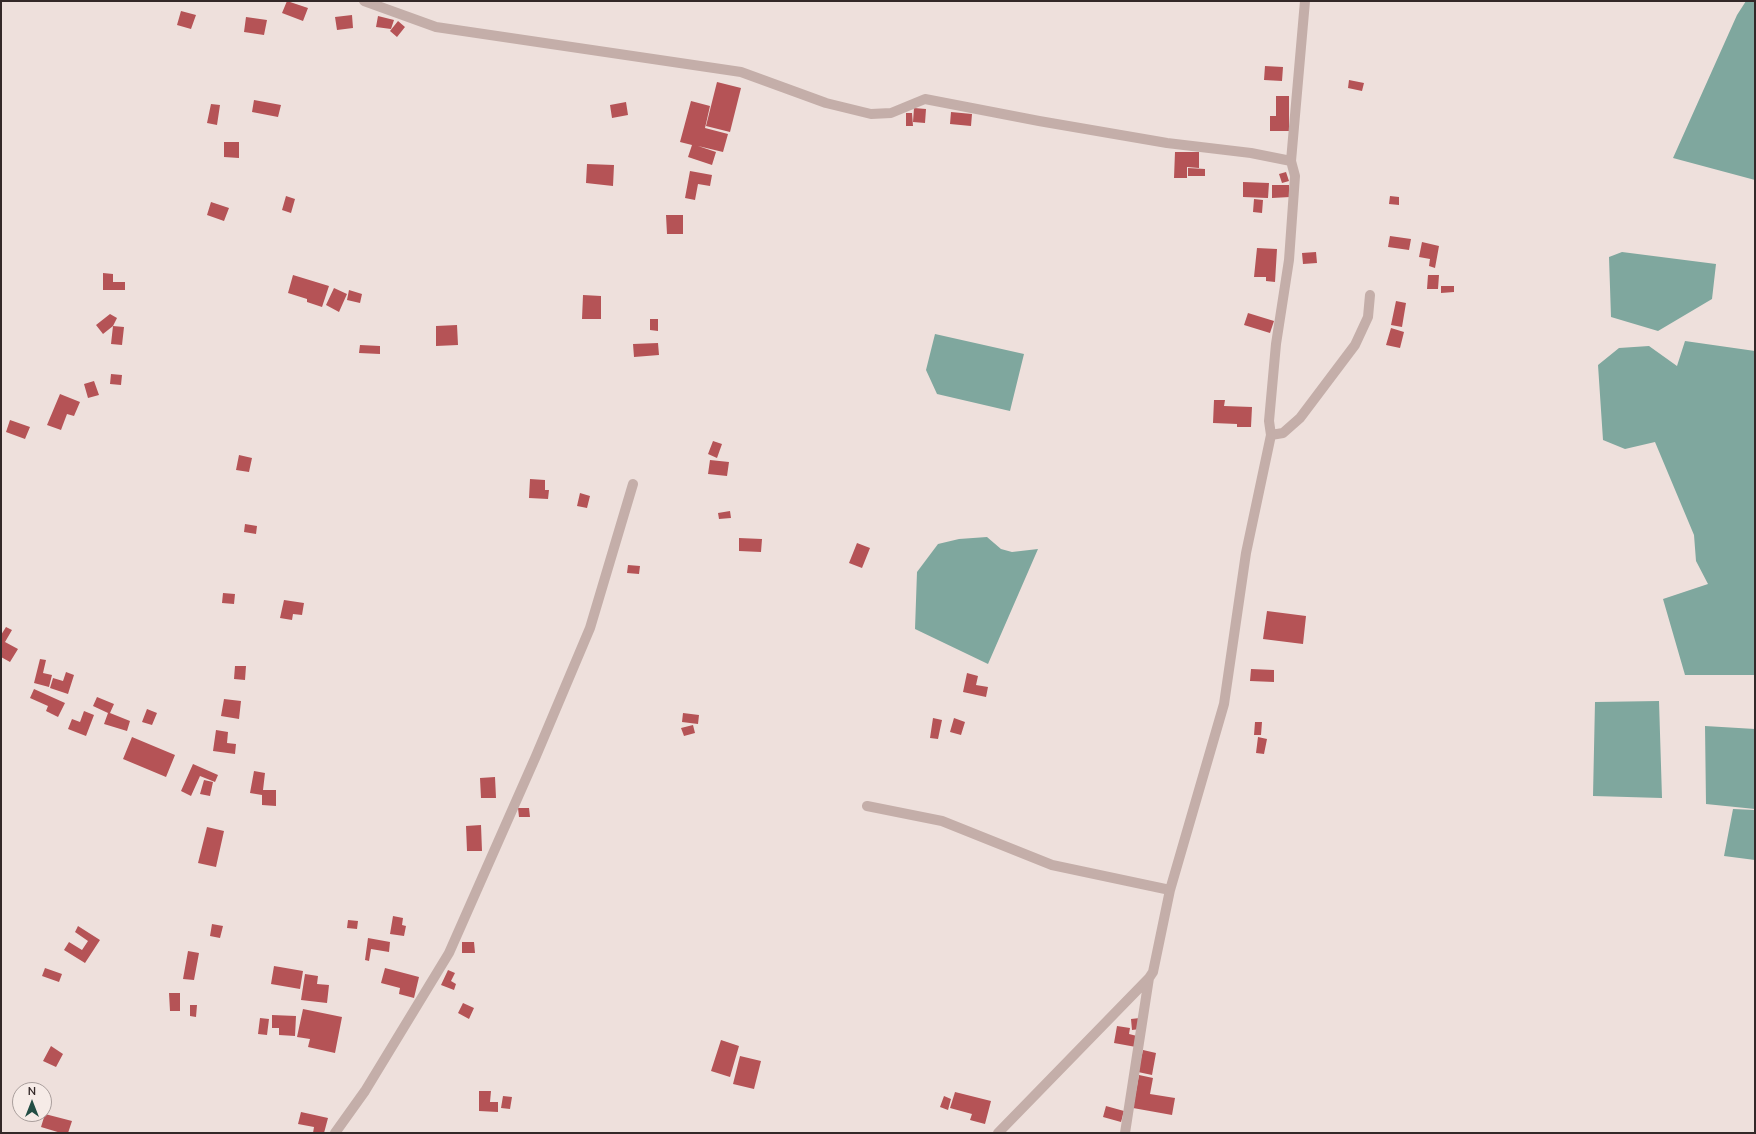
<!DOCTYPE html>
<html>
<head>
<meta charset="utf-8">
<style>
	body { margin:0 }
	#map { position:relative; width:1756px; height:1134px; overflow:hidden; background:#eee0dc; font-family:Mulish,sans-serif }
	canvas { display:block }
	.frame { position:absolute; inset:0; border:2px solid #332828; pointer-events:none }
	.north { position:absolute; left:12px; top:1082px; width:40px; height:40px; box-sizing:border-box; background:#f6ebe7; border:1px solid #a89d9b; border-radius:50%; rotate:0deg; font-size:11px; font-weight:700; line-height:16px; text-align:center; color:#332828 }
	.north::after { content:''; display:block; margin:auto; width:14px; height:18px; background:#234e45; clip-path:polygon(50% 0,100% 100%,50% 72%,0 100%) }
</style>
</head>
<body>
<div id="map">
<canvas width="1756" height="1134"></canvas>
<div class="frame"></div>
<div class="north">N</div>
</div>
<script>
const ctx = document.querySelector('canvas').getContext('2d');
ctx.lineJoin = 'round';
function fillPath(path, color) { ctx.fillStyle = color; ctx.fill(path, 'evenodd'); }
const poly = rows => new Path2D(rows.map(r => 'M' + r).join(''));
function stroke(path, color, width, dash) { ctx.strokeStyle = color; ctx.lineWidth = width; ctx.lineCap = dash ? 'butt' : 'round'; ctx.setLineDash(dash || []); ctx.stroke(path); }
fillPath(poly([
	[1746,1,1755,1,1755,180,1673,158,1737,15],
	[1622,252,1716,264,1712,299,1658,331,1611,317,1609,257],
	[935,334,1024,354,1010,411,937,394,926,370],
	[1685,341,1755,351,1755,675,1685,675,1663,599,1708,584,1696,561,1694,535,1655,442,1625,449,1603,440,1598,365,1619,348,1649,346,1677,366],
	[987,537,1001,549,1012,552,1038,549,988,664,915,629,917,572,938,544,959,539],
	[1659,701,1662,798,1593,796,1595,702],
	[1705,726,1755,729,1755,809,1706,804],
	[1733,809,1755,810,1755,860,1724,856]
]), '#7fa79e');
fillPath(poly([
	[287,1,308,8,303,21,282,13],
	[181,11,196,15,191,29,177,25],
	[352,15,353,28,337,30,335,17],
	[378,16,394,20,391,29,376,27],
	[246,17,267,20,264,35,244,32],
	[398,21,405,27,397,37,390,31],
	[1265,66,1283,67,1282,81,1264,80],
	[1349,80,1364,83,1362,91,1348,88],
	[717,82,741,88,730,132,706,126],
	[1276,96,1289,96,1289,131,1270,131,1270,116,1276,116],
	[254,100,281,105,278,117,252,112],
	[691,101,710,106,705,128,728,134,723,152,698,146,716,152,712,165,688,157,692,145,680,142],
	[626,102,628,115,612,118,610,105],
	[211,104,220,105,217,125,207,123],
	[914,108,926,109,925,123,913,122],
	[951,112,972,114,971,126,950,124],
	[906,113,912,113,913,126,906,126],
	[224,142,239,142,239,158,224,157],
	[1175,152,1199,152,1199,168,1187,167,1187,178,1174,178],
	[587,164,614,165,613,186,586,183],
	[1188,168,1205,169,1205,176,1188,176],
	[690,171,712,175,710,186,698,184,695,200,685,198],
	[1286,172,1289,181,1282,183,1279,174],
	[1243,182,1269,183,1268,198,1243,197],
	[1272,185,1289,185,1290,197,1272,198],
	[286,196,295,199,291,213,282,210],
	[1390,196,1399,197,1399,205,1389,204],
	[1254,199,1263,200,1262,213,1253,212],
	[211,202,229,208,224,221,207,215],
	[666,215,683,215,683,234,667,234],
	[1390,236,1411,239,1409,250,1388,247],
	[1422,242,1439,246,1435,268,1429,266,1430,259,1419,257],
	[1257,248,1277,249,1275,282,1266,281,1266,277,1254,277],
	[1316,252,1317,263,1303,264,1302,253],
	[103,273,113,274,113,282,125,282,125,290,103,290],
	[293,275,329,286,322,307,307,302,307,299,288,293],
	[1428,275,1439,275,1438,289,1427,289],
	[1441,286,1454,286,1454,292,1441,293],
	[334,288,347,294,339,312,326,305],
	[349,290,362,294,360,303,347,300],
	[583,295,601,296,601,319,582,319],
	[1396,301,1406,303,1402,327,1391,325],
	[1248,313,1274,321,1270,333,1244,325],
	[110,314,117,318,113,326,103,334,96,325],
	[650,319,658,319,658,331,650,330],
	[457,325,458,345,436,346,436,326],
	[113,326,124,327,122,345,111,344],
	[1391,328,1404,332,1400,348,1386,345],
	[658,343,659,355,634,357,633,344],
	[360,345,380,346,380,354,359,353],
	[111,374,122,375,121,385,110,384],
	[94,381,99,395,88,398,84,384],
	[60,394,80,402,74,416,67,414,61,430,47,425],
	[1214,400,1225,400,1224,406,1252,407,1251,427,1237,427,1237,424,1213,423],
	[10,420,30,427,25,439,6,432],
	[713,441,722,444,717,458,708,454],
	[239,455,252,458,249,472,236,470],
	[710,460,729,462,727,476,708,474],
	[530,479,545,480,545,490,549,490,548,499,529,498],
	[580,493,590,496,587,508,577,506],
	[730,511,731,518,719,519,718,513],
	[245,524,257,526,256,534,244,532],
	[739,538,762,539,761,552,739,551],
	[857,543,870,548,862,568,849,563],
	[628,565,640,566,639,574,627,573],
	[223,593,235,594,234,604,222,603],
	[284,600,304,603,302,615,293,614,292,620,280,618],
	[1267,611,1306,616,1303,644,1263,639],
	[6,627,12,630,5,642,18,649,10,662,1,657,1,635],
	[40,659,46,660,43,673,52,675,49,687,34,683],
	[235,666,246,666,245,680,234,679],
	[1251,669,1274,670,1274,682,1250,681],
	[66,672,74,675,68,694,50,688,53,678,63,681],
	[967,673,978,676,976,685,988,687,986,697,963,692],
	[34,689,65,703,58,717,46,711,48,706,30,698],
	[97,697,114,704,110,713,130,721,127,731,104,724,108,713,93,706],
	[224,699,241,701,239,719,221,716],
	[147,709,157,713,152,725,142,722],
	[84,711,94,715,86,736,68,729,72,719,80,722],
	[683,713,699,715,698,724,682,722],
	[933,718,942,720,938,739,930,738],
	[954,718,965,722,961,735,950,732],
	[1255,722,1262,722,1261,735,1254,735],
	[693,725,695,733,684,736,681,728],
	[216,730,228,732,227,743,236,744,235,754,213,751],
	[132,737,175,755,166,777,123,759],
	[1258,737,1267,739,1264,754,1256,753],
	[193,764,218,775,215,782,200,776,191,796,181,791],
	[254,771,265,773,263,790,276,790,276,806,262,805,262,795,250,793],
	[495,777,496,798,481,798,480,778],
	[204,780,213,782,210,796,200,794],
	[518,808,529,808,530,817,519,817],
	[481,825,482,851,467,851,466,826],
	[207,827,224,831,216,867,198,863],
	[393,916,403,918,402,925,406,926,404,936,390,934],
	[348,920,358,921,357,929,347,928],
	[212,924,223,926,220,938,210,936],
	[78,926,100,940,85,963,64,950,69,942,82,950,88,941,75,932],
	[368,938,390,942,389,952,371,949,369,961,365,960],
	[462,942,474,942,475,953,462,953],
	[188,951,199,953,194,980,183,979],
	[274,966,303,971,300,989,271,984],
	[45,968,62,974,59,982,42,976],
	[385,968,419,977,414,998,399,994,400,988,381,983],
	[448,970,455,973,451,981,456,984,454,990,441,985],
	[305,974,318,976,317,984,329,985,327,1003,301,1000],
	[169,993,180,993,180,1011,170,1011],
	[463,1003,474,1008,469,1019,458,1013],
	[190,1005,197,1005,196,1017,190,1016],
	[303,1009,342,1017,335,1053,308,1047,310,1039,297,1037],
	[272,1015,296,1016,295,1036,279,1035,279,1028,272,1028],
	[260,1018,269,1019,267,1035,258,1034],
	[1140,1018,1140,1029,1132,1030,1131,1019],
	[1117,1026,1130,1028,1129,1034,1137,1036,1136,1047,1114,1043],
	[721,1040,739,1046,730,1077,711,1071],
	[51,1046,63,1054,56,1067,43,1061],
	[1143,1050,1156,1053,1152,1075,1138,1072],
	[740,1056,761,1061,754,1089,733,1084],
	[1139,1075,1153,1078,1150,1094,1175,1098,1172,1115,1133,1108],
	[479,1091,491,1091,490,1102,498,1102,498,1112,479,1111],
	[955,1092,991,1101,985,1124,970,1120,972,1114,950,1108],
	[503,1096,512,1097,510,1109,501,1108],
	[944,1096,951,1099,948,1110,940,1107],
	[1106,1106,1124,1111,1121,1122,1103,1117],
	[301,1112,328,1118,324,1133,313,1133,314,1127,298,1124],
	[45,1114,72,1121,68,1133,61,1133,41,1127]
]), '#b55356');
stroke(poly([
	[364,1,436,27,741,72,826,103,871,114,891,113,925,99,1039,121,1167,143,1251,153,1291,161],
	[1271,435,1283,433,1300,418,1355,345,1368,317,1370,295],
	[867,806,942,821,1052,865,1170,890],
	[335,1133,365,1091,449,953,536,756,590,628,633,484],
	[998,1133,1149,978],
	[1125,1133,1149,978,1153,972,1170,890,1224,704,1246,553,1271,435,1269,421,1276,344,1289,260,1295,176,1291,161,1305,1]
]), '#c4aea9', 10);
</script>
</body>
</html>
